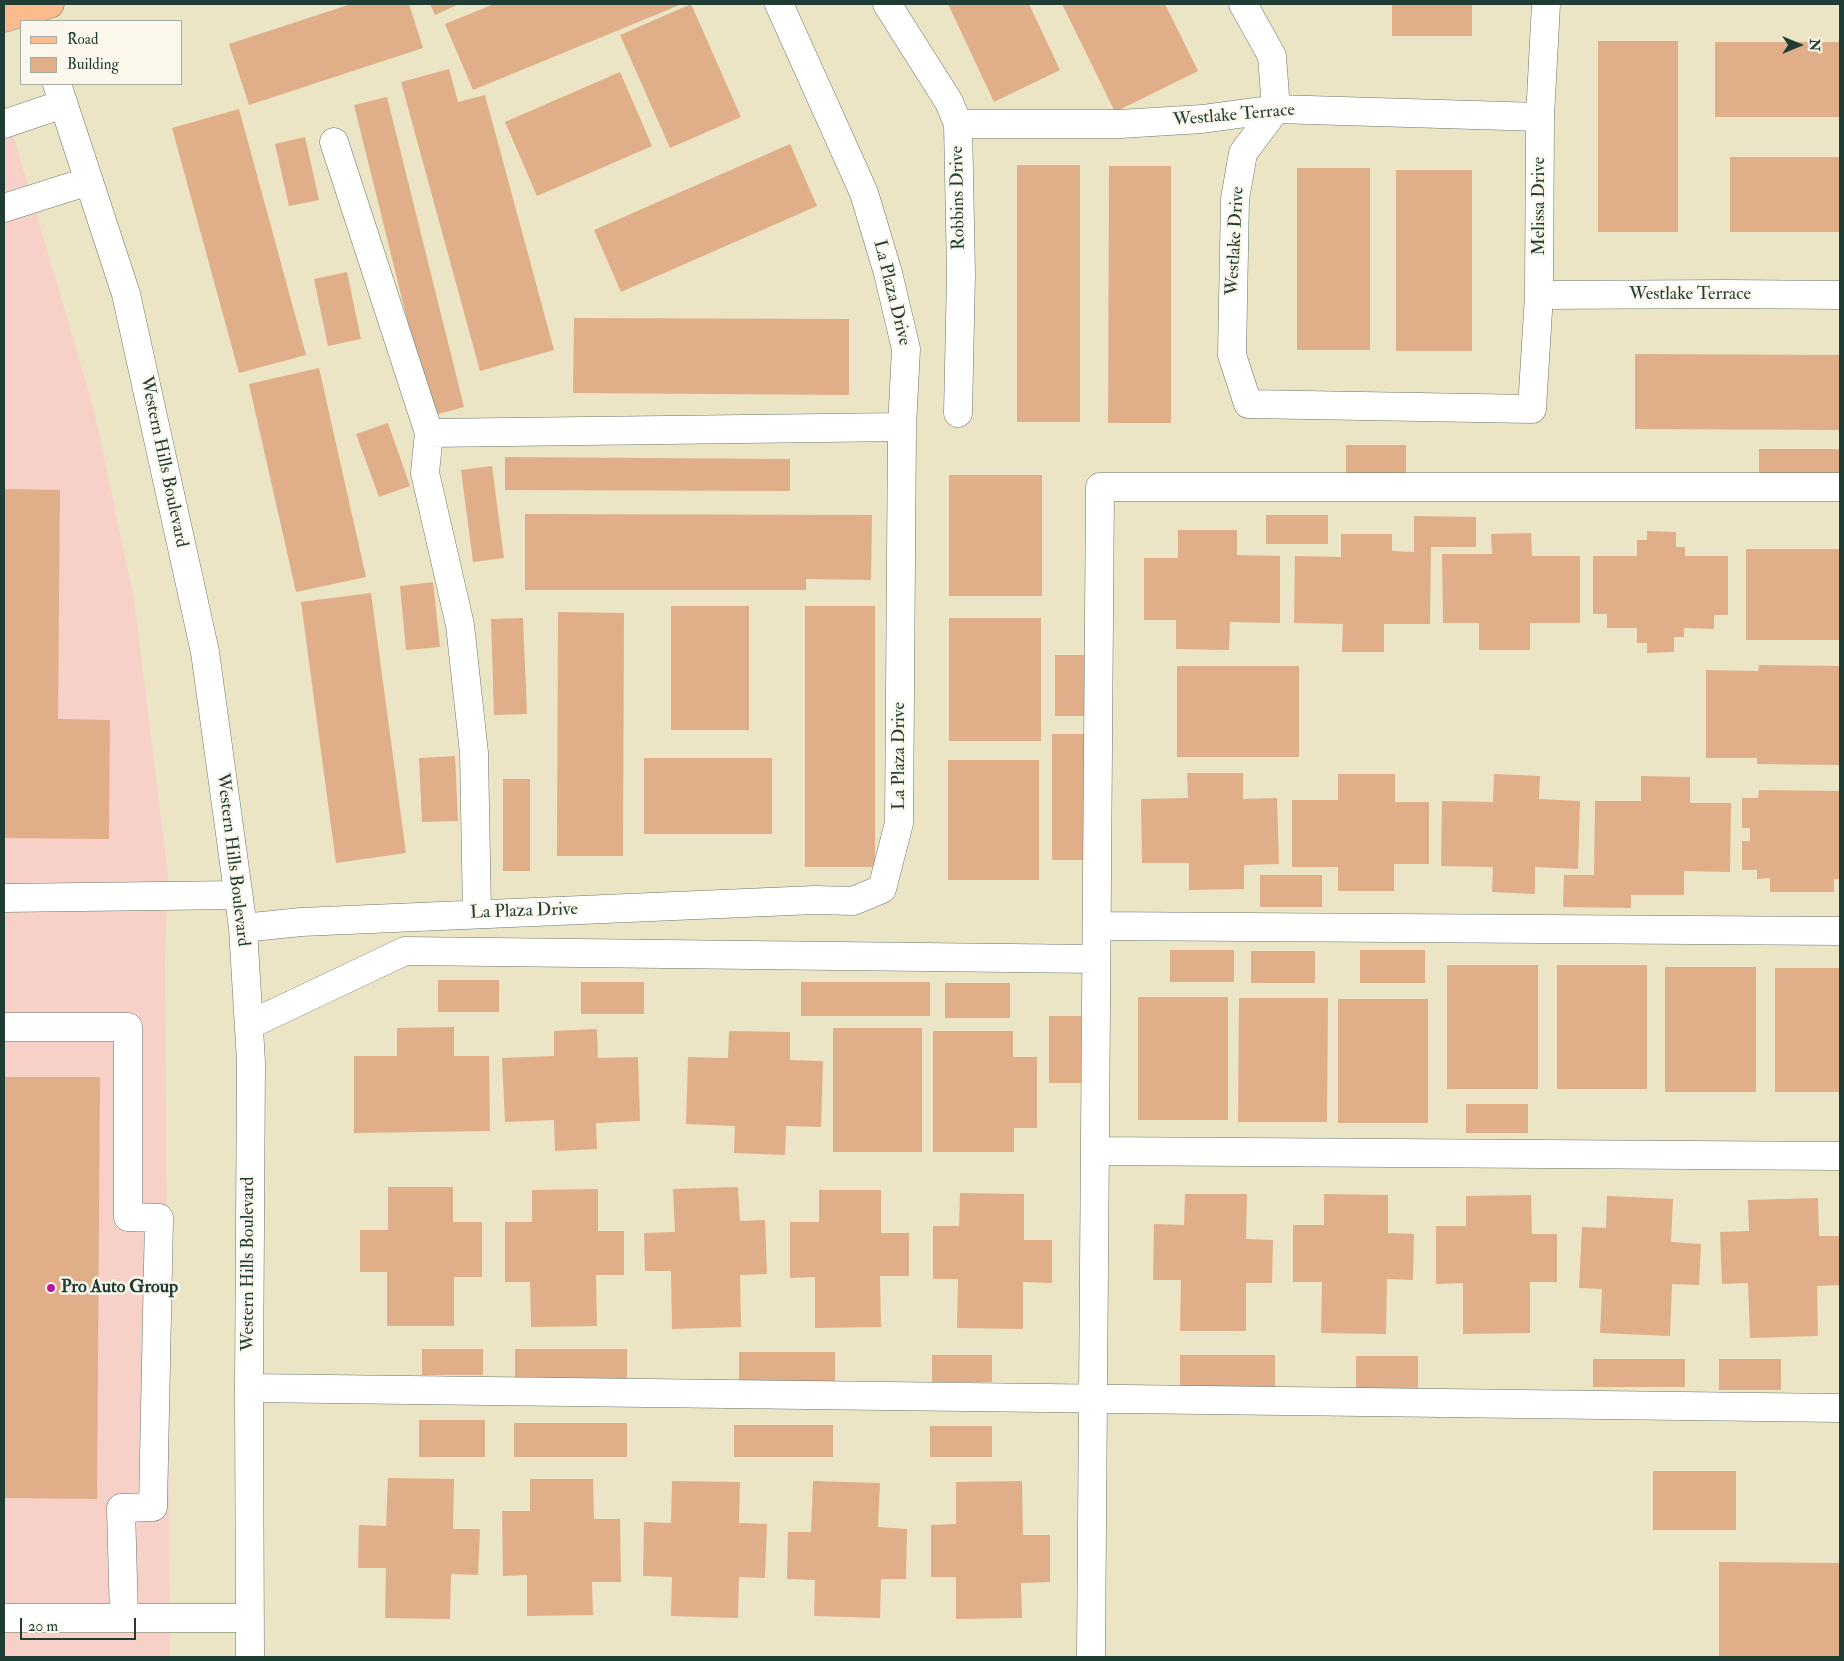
<!DOCTYPE html>
<html>
<head>
<meta charset="utf-8">
<style>
	body { margin:0 }
	#map { position:relative; width:1844px; height:1661px; overflow:hidden; background:#ebe5c6; font-family:"IM FELL Double Pica",serif }
	canvas { display:block }
	.frame { position:absolute; inset:0; border:5px solid #1f3d34; pointer-events:none }
	.legend { position:absolute; left:20px; top:20px; width:162px; height:65px; box-sizing:border-box; background:#fbf7ec; border:1px solid #a3ada2; margin:0; padding:6px 9px; list-style:none; font-size:15px; color:#1f3d34 }
	.legend li { display:flex; align-items:center; gap:10px; height:25px }
	.legend b { width:25px; border:1px solid #a3ada2 }
	.north { position:absolute; left:1774px; top:20px; width:50px; height:50px; -webkit-text-stroke:4px #fbf7ec; paint-order:stroke; rotate:90deg; font-size:14px; font-weight:700; line-height:20px; text-align:center; color:#1f3d34 }
	.north::after { content:''; display:block; margin:auto; width:18px; height:22px; background:#1f3d34; clip-path:polygon(50% 0,100% 100%,50% 72%,0 100%) }
	.scale { position:absolute; left:20px; top:1618px; width:116px; height:22px; box-sizing:border-box; border:2px solid #1f3d34; border-top:0; padding-left:6px; font-size:15px; line-height:18px; white-space:nowrap; color:#1f3d34; -webkit-text-stroke:4px #fbf7ec; paint-order:stroke }
</style>
</head>
<body>
<div id="map">
<canvas width="1844" height="1661"></canvas>
<div class="frame"></div>
<ul class="legend">
<li><b style="height:6px;background:#fbbb8d"></b>Road</li>
<li><b style="height:14px;background:#e0ae89"></b>Building</li>
</ul>
<div class="north">N</div>
<div class="scale">20 m</div>
</div>
<script>
const ctx = document.querySelector('canvas').getContext('2d');
ctx.lineJoin = 'round';
function fillPath(path, color) { ctx.fillStyle = color; ctx.fill(path, 'evenodd'); }
const poly = rows => new Path2D(rows.map(r => 'M' + r).join(''));
function stroke(path, color, width, dash) { ctx.strokeStyle = color; ctx.lineWidth = width; ctx.lineCap = dash ? 'butt' : 'round'; ctx.setLineDash(dash || []); ctx.stroke(path); }
function label(font, color, halo, rows, align = 'center') {
  ctx.font = font + ' "IM FELL Double Pica",serif'; ctx.lineWidth = 5; ctx.setLineDash([]); ctx.textBaseline = 'middle'; ctx.strokeStyle = halo; ctx.fillStyle = color; for (const [text, x, y, turn = 0] of rows) {
    ctx.save(); ctx.translate(x, y); ctx.rotate((+turn || 0) * Math.PI / 180); ctx.textAlign = isNaN(turn) ? turn : align; if (halo) ctx.strokeText(text, 0, 0); ctx.fillText(text, 0, 0); ctx.restore();
  }
}
fillPath(poly([
	[4,104,93,406,134,599,168,875,165,961,170,1657,4,1657]
]), '#f7d1c8');
fillPath(poly([
	[351,4,409,4,423,48,249,105,229,44],
	[430,4,459,4,435,15],
	[494,4,682,4,473,90,445,24],
	[691,4,741,117,670,148,620,35],
	[948,4,1029,4,1060,70,994,102],
	[1062,4,1165,4,1198,71,1115,112],
	[1392,4,1472,4,1472,36,1392,36],
	[1598,41,1678,41,1678,232,1598,232],
	[1715,42,1840,42,1840,117,1715,117],
	[449,69,458,102,485,95,554,350,480,371,401,82],
	[620,72,652,146,537,196,505,122],
	[387,97,464,407,431,416,354,105],
	[239,109,306,355,239,373,172,128],
	[305,137,319,200,289,206,275,144],
	[790,144,817,206,621,292,594,230],
	[1730,157,1840,157,1840,232,1730,232],
	[1017,165,1080,165,1080,422,1017,422],
	[1109,166,1171,166,1171,423,1108,423],
	[1297,168,1370,168,1370,350,1297,350],
	[1396,170,1472,170,1472,351,1396,351],
	[347,272,361,339,328,346,314,279],
	[574,318,849,319,849,395,573,393],
	[1635,354,1840,355,1840,430,1635,429],
	[319,368,366,577,296,592,249,384],
	[388,423,410,486,379,497,356,434],
	[1346,445,1406,445,1406,475,1346,475],
	[1759,449,1840,449,1840,478,1759,478],
	[505,457,790,459,790,491,505,490],
	[492,466,504,558,473,562,461,470],
	[949,475,1042,475,1042,596,949,596],
	[4,489,60,490,58,719,110,720,109,839,4,838],
	[525,514,872,515,871,580,806,579,806,590,525,590],
	[1266,515,1328,515,1328,544,1266,544],
	[1414,516,1476,517,1476,547,1431,547,1430,624,1384,624,1384,652,1342,652,1343,624,1294,623,1295,556,1341,557,1341,534,1392,534,1392,551,1414,552],
	[1178,530,1237,530,1237,555,1280,556,1280,623,1230,622,1229,650,1176,649,1176,620,1144,620,1144,558,1178,558],
	[1647,531,1676,532,1676,547,1685,547,1685,556,1728,556,1728,615,1714,615,1714,629,1684,628,1684,637,1674,637,1674,652,1647,653,1647,643,1637,643,1637,628,1607,628,1607,614,1593,614,1593,556,1637,556,1637,540,1647,540],
	[1531,533,1532,556,1580,556,1580,623,1530,623,1530,650,1479,650,1479,623,1443,623,1442,554,1492,554,1491,534],
	[1746,549,1840,549,1840,640,1746,640],
	[433,582,440,647,406,650,400,586],
	[371,593,406,853,336,863,301,602],
	[671,606,749,606,749,730,671,730],
	[805,606,875,606,875,867,805,867],
	[558,612,624,613,623,856,557,856],
	[523,618,527,714,494,715,491,619],
	[949,618,1041,618,1041,741,949,741],
	[1055,655,1084,655,1084,716,1055,716],
	[1759,665,1840,666,1840,765,1757,764,1757,758,1706,758,1706,670,1758,671],
	[1177,666,1299,666,1299,757,1177,757],
	[1052,734,1084,734,1084,860,1052,860],
	[455,756,458,821,422,822,419,758],
	[644,758,772,758,772,834,644,834],
	[948,760,1039,760,1039,880,948,880],
	[1187,773,1243,773,1243,799,1277,798,1279,864,1244,865,1244,889,1189,890,1189,863,1142,863,1141,799,1188,798],
	[1338,774,1395,774,1395,802,1429,802,1429,864,1394,864,1394,891,1338,891,1338,867,1292,867,1292,800,1338,800],
	[1494,774,1540,776,1539,799,1580,801,1578,869,1535,867,1535,894,1492,892,1493,867,1441,866,1442,801,1493,802],
	[1641,776,1690,777,1690,803,1731,803,1730,872,1684,871,1684,895,1631,895,1631,908,1563,907,1564,875,1594,875,1595,801,1641,801],
	[503,779,530,779,530,871,503,871],
	[1759,790,1840,791,1840,879,1834,879,1834,892,1770,892,1770,878,1757,879,1757,870,1742,870,1742,841,1750,841,1750,828,1742,828,1742,798,1758,798],
	[1260,875,1322,875,1322,907,1260,907],
	[1170,950,1234,950,1234,982,1170,982],
	[1360,950,1425,950,1425,983,1360,983],
	[1251,951,1315,951,1315,983,1251,983],
	[1447,965,1538,965,1538,1089,1447,1089],
	[1557,965,1647,965,1647,1089,1557,1089],
	[1665,967,1756,967,1756,1092,1665,1092],
	[1775,968,1840,968,1840,1092,1775,1092],
	[438,980,499,980,499,1012,438,1012],
	[581,982,644,982,644,1014,581,1014],
	[801,982,930,982,930,1016,801,1016],
	[945,983,1010,983,1010,1018,945,1018],
	[1138,997,1228,997,1228,1120,1138,1120],
	[1239,998,1328,998,1327,1122,1238,1122],
	[1338,999,1428,999,1428,1123,1338,1123],
	[1049,1016,1081,1016,1081,1083,1049,1083],
	[454,1027,454,1056,489,1056,490,1131,354,1133,354,1056,397,1056,397,1028],
	[833,1028,922,1028,922,1152,833,1152],
	[597,1029,598,1058,638,1057,640,1121,596,1123,597,1149,555,1151,554,1120,505,1122,502,1058,554,1056,554,1031],
	[729,1031,790,1032,790,1060,823,1061,821,1127,786,1126,785,1155,734,1153,735,1126,686,1124,688,1057,728,1058],
	[933,1031,1013,1031,1013,1057,1037,1057,1037,1128,1014,1128,1014,1152,933,1152],
	[4,1077,100,1077,97,1499,4,1498],
	[1466,1104,1528,1104,1528,1133,1466,1133],
	[388,1187,453,1187,453,1222,482,1222,482,1277,454,1277,454,1326,387,1326,387,1272,360,1272,360,1230,388,1230],
	[738,1187,740,1221,765,1220,767,1274,740,1275,741,1327,672,1329,671,1271,645,1271,644,1233,675,1232,673,1189],
	[598,1189,598,1231,624,1231,624,1275,596,1275,597,1326,531,1327,530,1282,505,1282,505,1222,532,1222,532,1190],
	[819,1190,881,1190,881,1233,909,1233,909,1276,880,1276,881,1327,815,1328,815,1277,790,1278,790,1222,819,1222],
	[960,1193,1024,1194,1024,1240,1052,1240,1052,1283,1023,1282,1023,1329,957,1328,958,1279,933,1279,933,1226,959,1226],
	[1185,1194,1247,1194,1246,1239,1273,1240,1272,1283,1246,1283,1246,1331,1180,1331,1181,1280,1153,1280,1154,1224,1184,1225],
	[1324,1194,1388,1195,1388,1233,1414,1234,1413,1280,1387,1279,1386,1334,1321,1333,1322,1282,1293,1282,1293,1225,1324,1225],
	[1531,1195,1532,1234,1557,1234,1557,1282,1530,1282,1530,1333,1463,1334,1463,1283,1436,1284,1436,1226,1466,1226,1466,1196],
	[1607,1196,1673,1199,1671,1242,1701,1244,1699,1285,1672,1284,1670,1336,1600,1333,1602,1289,1579,1288,1582,1227,1606,1228],
	[1818,1198,1819,1236,1840,1236,1840,1285,1817,1286,1818,1336,1750,1338,1748,1283,1722,1284,1720,1232,1749,1231,1748,1200],
	[422,1349,483,1349,483,1375,422,1375],
	[515,1349,627,1349,627,1380,515,1380],
	[739,1352,835,1352,835,1384,739,1384],
	[932,1355,992,1355,992,1382,932,1382],
	[1180,1355,1275,1355,1275,1388,1180,1388],
	[1356,1356,1418,1356,1418,1390,1356,1390],
	[1593,1359,1685,1359,1685,1387,1593,1387],
	[1719,1359,1781,1359,1781,1390,1719,1390],
	[419,1420,485,1420,485,1457,419,1457],
	[514,1423,627,1423,627,1457,514,1457],
	[734,1425,833,1425,833,1457,734,1457],
	[930,1426,992,1426,992,1457,930,1457],
	[1653,1471,1736,1471,1736,1530,1653,1530],
	[388,1478,454,1479,453,1529,480,1529,478,1575,451,1574,450,1619,385,1618,386,1568,358,1568,359,1525,386,1526],
	[530,1479,593,1479,594,1519,620,1519,621,1582,592,1582,593,1615,527,1616,527,1575,503,1576,502,1511,530,1511],
	[672,1481,740,1482,739,1523,767,1524,765,1578,739,1577,738,1618,671,1616,672,1577,643,1576,644,1522,671,1523],
	[813,1481,880,1483,878,1527,907,1529,906,1579,881,1579,880,1618,814,1616,815,1580,787,1579,788,1532,811,1532],
	[1022,1481,1023,1535,1050,1535,1050,1582,1021,1583,1022,1618,956,1619,956,1577,931,1577,931,1525,956,1524,956,1482],
	[1719,1562,1840,1563,1840,1657,1719,1657]
]), '#e0ae89');
const minor = poly([
	[887,4,949,102,958,124,961,274,958,413],
	[1243,4,1272,56,1276,109,1243,153,1235,199,1232,355,1248,404,1532,409,1539,295,1540,117,1546,4],
	[57,84,126,294,205,652,243,928,251,1062,249,1388,250,1657],
	[4,124,63,104],
	[958,124,1120,124,1202,119,1276,109,1540,117],
	[334,142,429,433,902,427],
	[4,208,89,181],
	[1539,295,1728,294,1840,295],
	[429,433,425,473,460,625,474,753,477,914],
	[4,898,238,895],
	[1097,926,1840,931],
	[243,928,301,922,815,900,853,901,882,889,899,823,902,427,906,349,888,273,864,193,779,4],
	[249,1025,405,951,1096,959],
	[4,1027,128,1027,128,1217,159,1218,153,1507,121,1508,124,1618],
	[1095,1151,1840,1156],
	[249,1388,1840,1408],
	[4,1618,250,1618],
	[1091,1657,1100,487,1840,487]
]);
const major = poly([
	[4,18,50,4]
]);
stroke(minor, '#667867', 29);
stroke(major, '#667867', 29);
stroke(minor, '#fff', 28);
stroke(major, '#fbbb8d', 28);
for (const [x, y, r, color] of [
	[51,1288,5,"#b5179e"]
]) { const dot = new Path2D(); dot.arc(x, y, r, 0, 2 * Math.PI); ctx.fillStyle = color; ctx.fill(dot); stroke(dot, '#fbf7ec', 2); }
label('18px', '#1f3d34', '#fbf7ec', [
	["Westlake Terrace",1234,116,-5],
	["Robbins Drive",959,198,-91],
	["Melissa Drive",1540,206,-90],
	["Westlake Drive",1236,241,-87],
	["La Plaza Drive",891,293,76],
	["Westlake Terrace",1690,295],
	["Western Hills Boulevard",163,462,78],
	["La Plaza Drive",900,756,-90],
	["Western Hills Boulevard",232,860,83],
	["La Plaza Drive",524,912,-2],
	["Western Hills Boulevard",249,1264,-90]
]);
label('bold 18px', '#1f3d34', '#fbf7ec', [
	["Pro Auto Group",61,1288]
], 'left');
</script>
</body>
</html>
